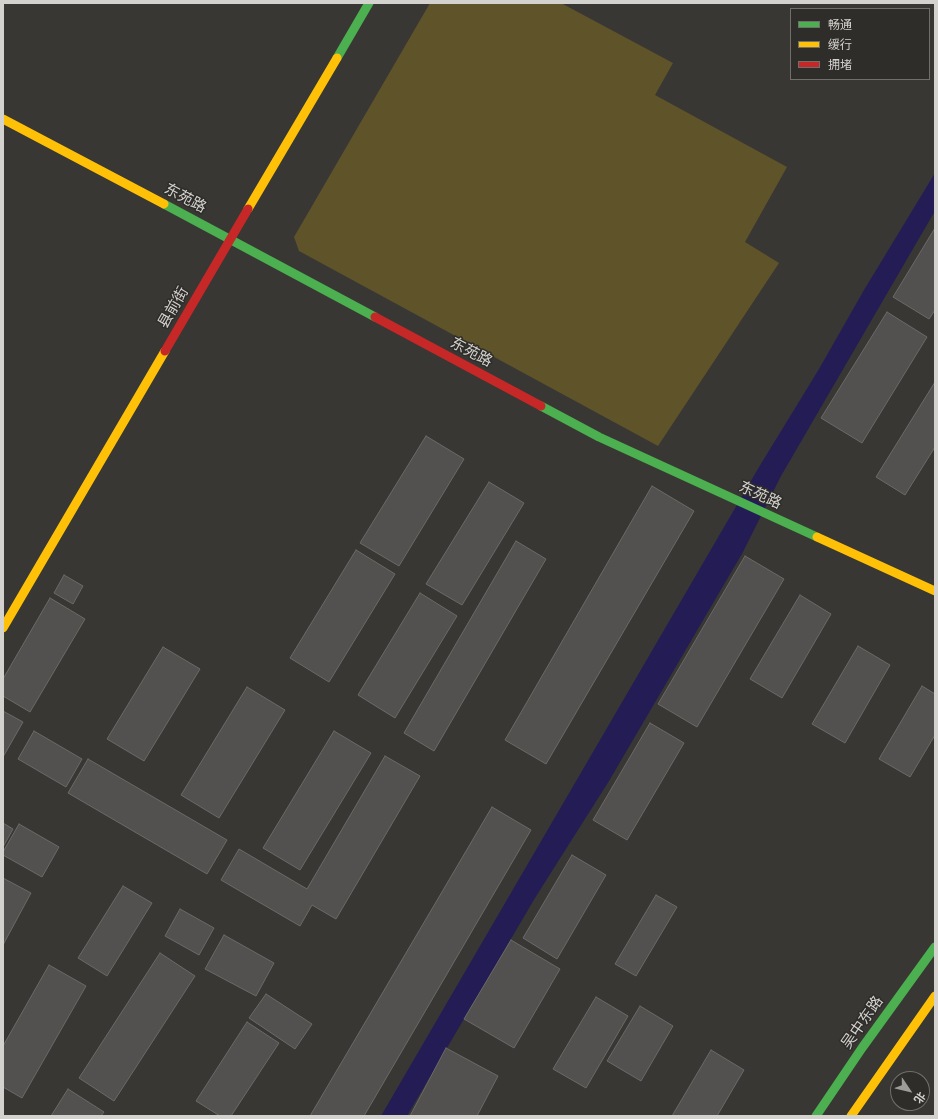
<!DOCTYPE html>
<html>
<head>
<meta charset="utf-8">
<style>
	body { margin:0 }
	#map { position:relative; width:938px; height:1119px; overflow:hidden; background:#383734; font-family:"Sofia Sans Condensed","Noto Sans SC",sans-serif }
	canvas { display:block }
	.frame { position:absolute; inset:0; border:4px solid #d3d2cf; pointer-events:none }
	.legend { position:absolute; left:790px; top:8px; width:140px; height:72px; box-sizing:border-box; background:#2f2d29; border:1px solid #716f6b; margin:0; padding:5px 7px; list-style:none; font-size:12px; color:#d3d2cf }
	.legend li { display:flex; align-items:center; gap:8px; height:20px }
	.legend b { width:20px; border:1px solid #716f6b }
	.north { position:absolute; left:890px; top:1071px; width:40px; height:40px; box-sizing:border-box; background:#2f2d29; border:1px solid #716f6b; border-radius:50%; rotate:125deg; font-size:11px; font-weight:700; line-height:16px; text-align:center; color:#d3d2cf }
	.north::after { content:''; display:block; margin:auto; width:14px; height:18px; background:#9d9c99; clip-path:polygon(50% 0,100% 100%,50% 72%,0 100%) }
</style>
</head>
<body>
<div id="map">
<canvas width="938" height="1119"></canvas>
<div class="frame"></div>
<ul class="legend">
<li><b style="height:5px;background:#4caf50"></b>畅通</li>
<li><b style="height:5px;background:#ffc107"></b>缓行</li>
<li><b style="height:5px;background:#c62828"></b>拥堵</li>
</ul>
<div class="north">北</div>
</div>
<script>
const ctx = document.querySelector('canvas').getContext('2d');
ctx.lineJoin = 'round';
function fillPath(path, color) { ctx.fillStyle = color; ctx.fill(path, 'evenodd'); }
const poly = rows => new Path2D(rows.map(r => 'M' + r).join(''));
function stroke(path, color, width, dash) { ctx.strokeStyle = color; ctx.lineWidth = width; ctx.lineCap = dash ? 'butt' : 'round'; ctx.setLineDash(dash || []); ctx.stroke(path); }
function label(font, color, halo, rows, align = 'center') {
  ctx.font = font + ' "Sofia Sans Condensed","Noto Sans SC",sans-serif'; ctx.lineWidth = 3; ctx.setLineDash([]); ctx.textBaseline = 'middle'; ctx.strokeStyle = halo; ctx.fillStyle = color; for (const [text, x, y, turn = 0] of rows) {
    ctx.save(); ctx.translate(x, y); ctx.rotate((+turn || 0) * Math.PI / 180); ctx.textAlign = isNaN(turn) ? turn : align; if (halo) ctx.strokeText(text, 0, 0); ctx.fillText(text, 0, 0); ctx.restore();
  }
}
fillPath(poly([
	[430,3,561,3,673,63,655,95,787,167,745,242,779,263,658,446,299,251,294,237]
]), '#5f532a');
fillPath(poly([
	[935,173,935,211,781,476,743,552,609,781,535,898,407,1116,381,1116,759,467,819,369,864,290]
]), '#241d55');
const building = poly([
	[935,228,935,310,929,319,893,297,935,228],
	[887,312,927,337,862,443,821,418,887,312],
	[935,382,935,447,905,495,876,477,935,382],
	[426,436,464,459,399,566,360,543,426,436],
	[489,482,524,503,462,605,426,584,489,482],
	[652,486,694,511,546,764,505,740,652,486],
	[516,541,546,559,434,751,404,733,516,541],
	[356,550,395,574,329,682,290,658,356,550],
	[745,556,784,579,697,727,658,704,745,556],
	[64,575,83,586,73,604,54,593,64,575],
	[420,593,457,616,395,718,358,695,420,593],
	[800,595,831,614,782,698,750,679,800,595],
	[50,598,85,619,30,712,3,696,3,679,50,598],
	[858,646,890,665,845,743,812,724,858,646],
	[163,647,200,669,144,761,107,739,163,647],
	[922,686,935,694,935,735,910,777,879,759,922,686],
	[247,687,285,710,219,818,181,795,247,687],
	[3,711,23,722,3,757,3,711],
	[650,723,684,743,627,840,593,820,650,723],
	[34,731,82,759,66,787,18,759,34,731],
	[334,731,371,753,300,870,263,848,334,731],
	[385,756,420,776,336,919,312,905,300,926,221,880,239,849,307,889,385,756],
	[88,759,227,840,207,874,68,793,88,759],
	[492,807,531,830,364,1116,310,1116,492,807],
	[3,823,13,829,3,847,3,823],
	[19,824,59,847,42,877,3,855,3,852,19,824],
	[572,855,606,875,557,959,523,938,572,855],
	[3,878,31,893,3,945,3,878],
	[123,886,152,903,107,976,78,958,123,886],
	[656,895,677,907,636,976,615,964,656,895],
	[180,909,214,928,199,955,165,936,180,909],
	[224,935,274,963,256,996,205,969,224,935],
	[511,940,560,969,514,1048,464,1019,511,940],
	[160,953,195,976,114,1101,79,1078,160,953],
	[49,965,86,986,22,1098,3,1087,3,1046,49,965],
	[266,994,312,1024,295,1049,249,1018,266,994],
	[596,997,628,1016,586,1088,553,1069,596,997],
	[640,1006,673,1026,641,1081,607,1061,640,1006],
	[247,1022,279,1043,231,1116,220,1116,196,1101,247,1022],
	[446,1048,498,1076,477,1116,410,1116,446,1048],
	[711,1050,744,1070,717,1116,672,1116,711,1050],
	[68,1089,104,1112,101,1116,51,1116,68,1089]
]);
fillPath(building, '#52514f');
stroke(building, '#6b6a68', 1);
stroke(poly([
	[337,58,369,3],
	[164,204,375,317],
	[541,406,599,437,817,537],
	[816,1116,862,1048,935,947]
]), '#4caf50', 9);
stroke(poly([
	[3,119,164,204],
	[248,209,337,58],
	[817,537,935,591],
	[3,628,165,351],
	[851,1116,935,996]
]), '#ffc107', 9);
stroke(poly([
	[375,317,541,406],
	[165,351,248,209]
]), '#c62828', 9);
label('15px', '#d3d2cf', '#2f2d29', [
	["东苑路",185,199,28],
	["县前街",174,308,-60],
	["东苑路",471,353,28],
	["东苑路",760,496,25],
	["吴中东路",863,1023,-55]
]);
</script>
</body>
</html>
